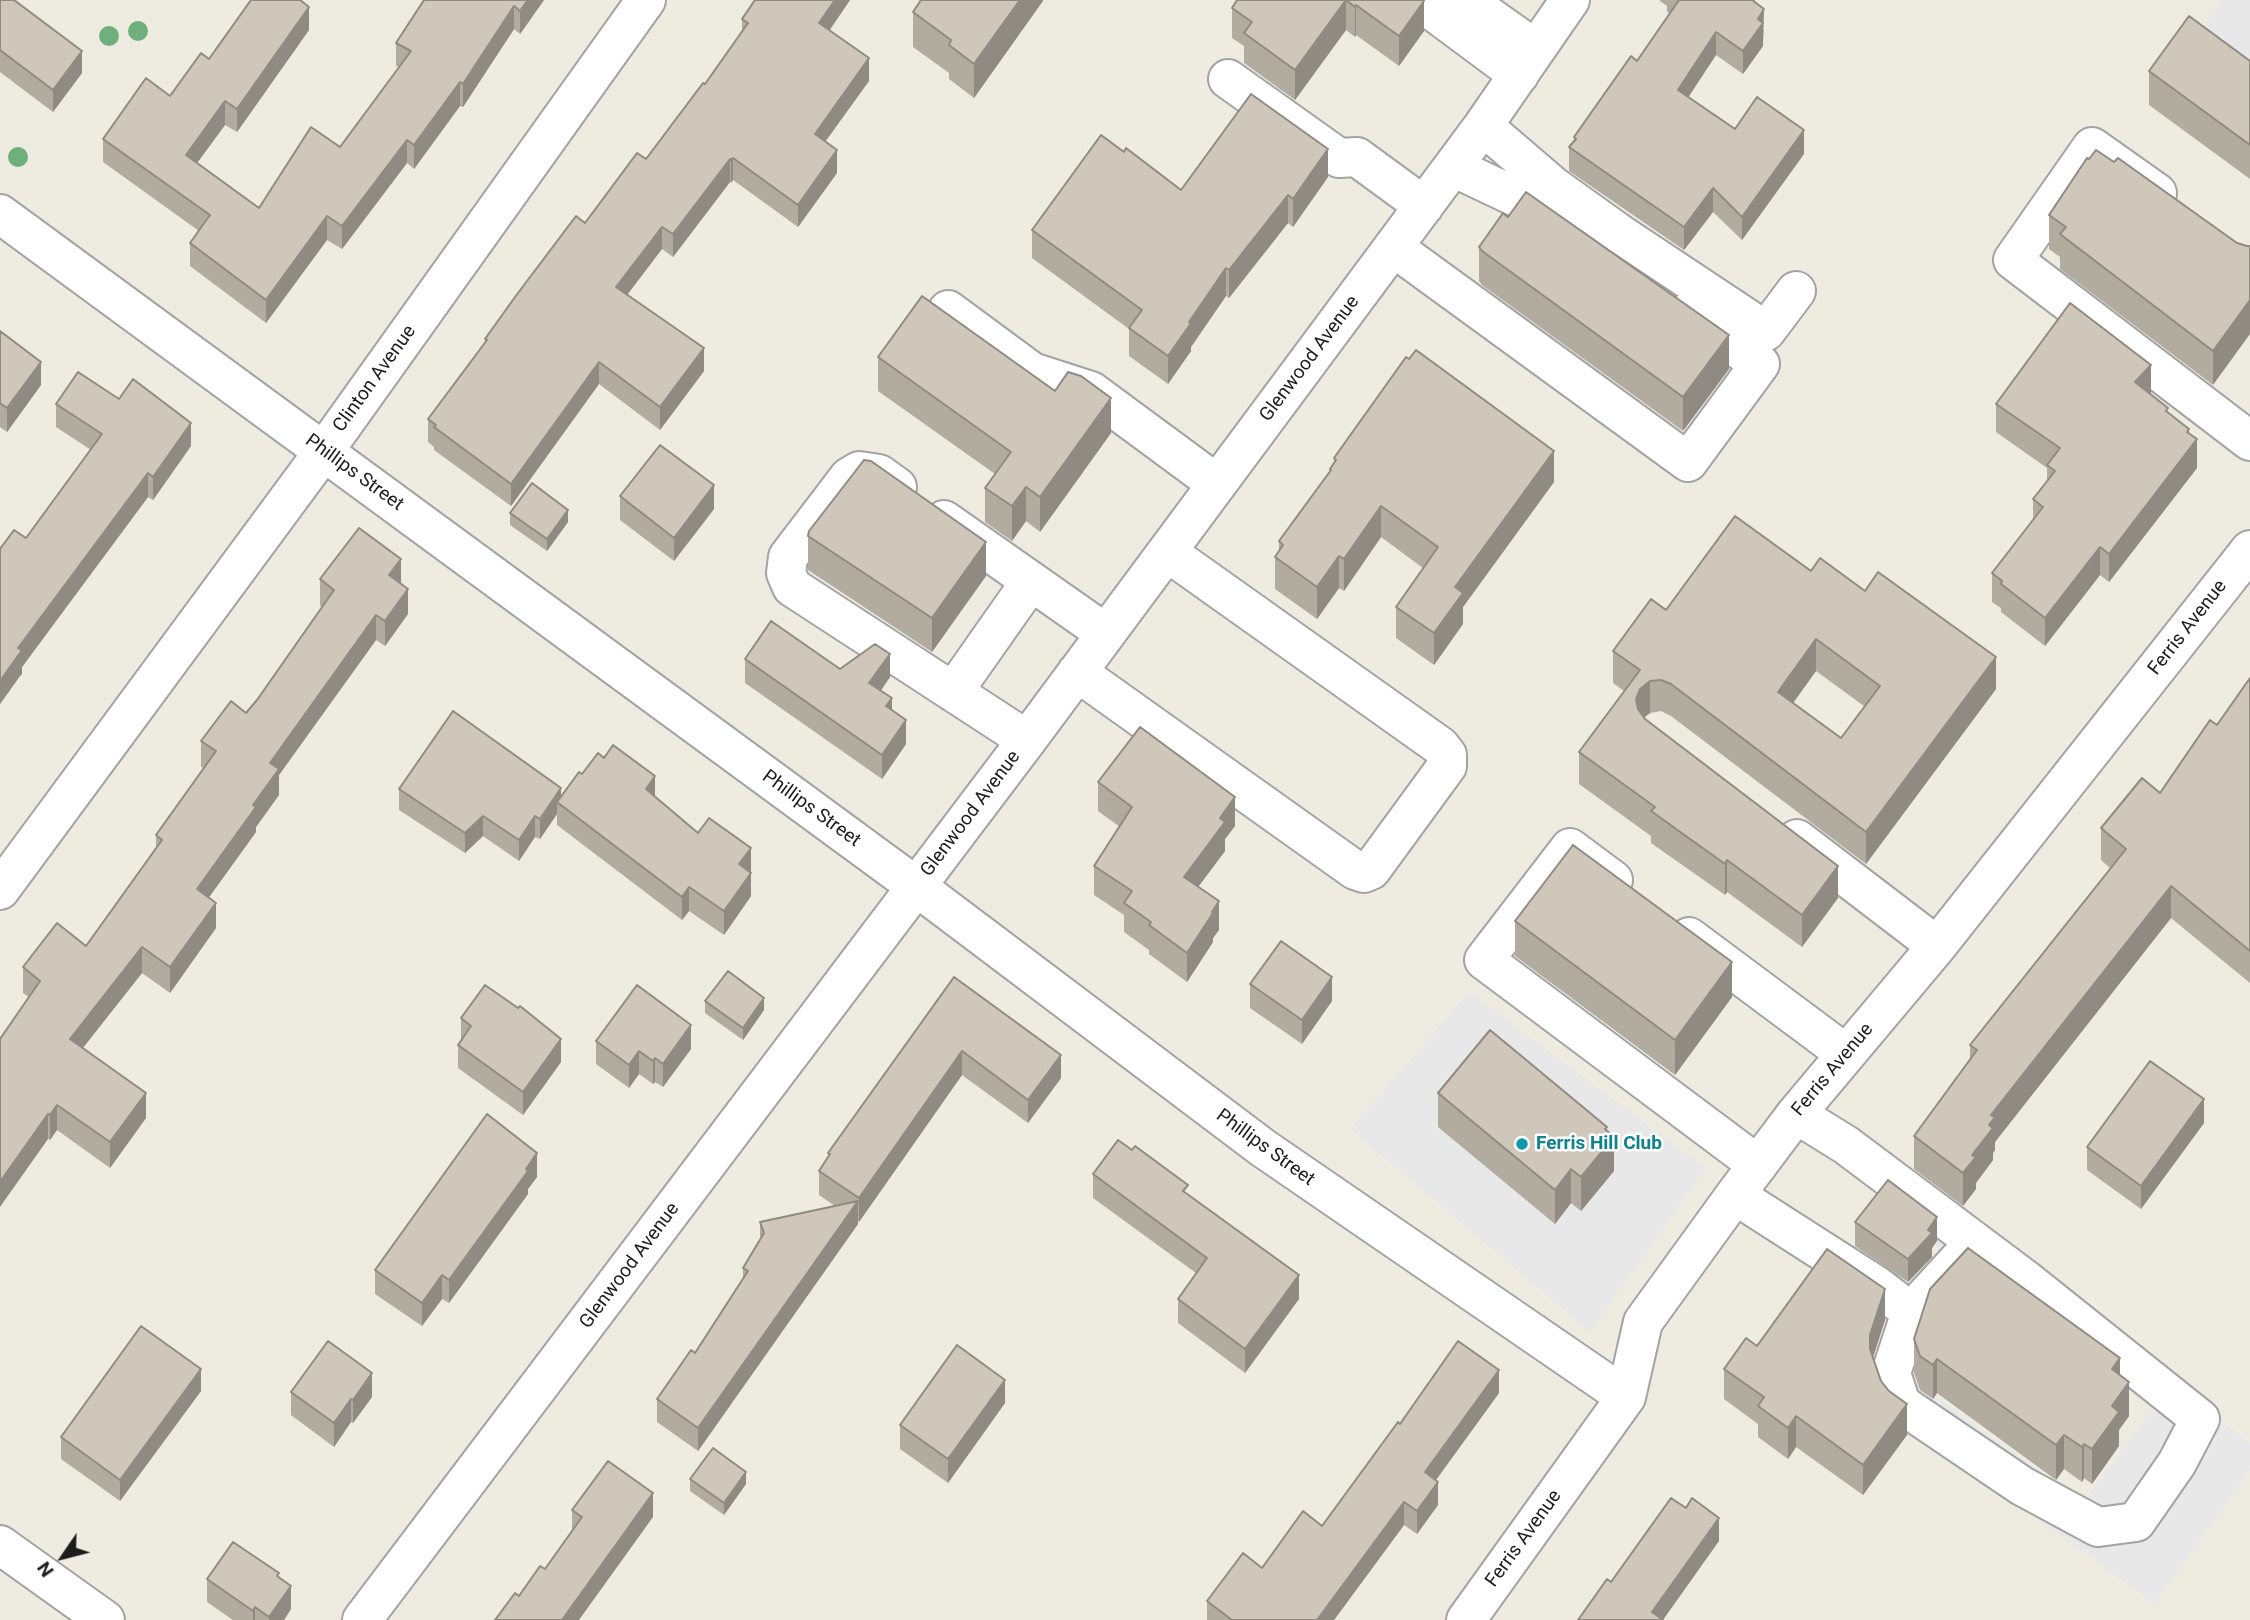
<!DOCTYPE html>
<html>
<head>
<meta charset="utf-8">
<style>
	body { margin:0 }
	#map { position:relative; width:2250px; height:1620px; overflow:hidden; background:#eeece1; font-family:Roboto,sans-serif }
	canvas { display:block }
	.north { position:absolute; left:28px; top:1522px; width:70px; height:70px; -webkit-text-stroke:5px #fff; paint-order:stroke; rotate:235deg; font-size:19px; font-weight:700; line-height:28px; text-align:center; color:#1c1c1c }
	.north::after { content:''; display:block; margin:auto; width:24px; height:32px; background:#1c1c1c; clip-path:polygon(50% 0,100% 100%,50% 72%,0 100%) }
</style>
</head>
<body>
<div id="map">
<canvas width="2250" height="1620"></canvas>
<div class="north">N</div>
</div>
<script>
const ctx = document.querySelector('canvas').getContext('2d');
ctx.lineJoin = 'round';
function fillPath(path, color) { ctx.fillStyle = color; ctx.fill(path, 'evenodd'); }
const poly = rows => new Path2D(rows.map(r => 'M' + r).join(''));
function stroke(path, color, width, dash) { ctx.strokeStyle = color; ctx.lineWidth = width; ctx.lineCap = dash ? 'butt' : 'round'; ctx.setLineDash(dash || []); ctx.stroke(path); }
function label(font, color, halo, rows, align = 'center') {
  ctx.font = font + ' Roboto,sans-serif'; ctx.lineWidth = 5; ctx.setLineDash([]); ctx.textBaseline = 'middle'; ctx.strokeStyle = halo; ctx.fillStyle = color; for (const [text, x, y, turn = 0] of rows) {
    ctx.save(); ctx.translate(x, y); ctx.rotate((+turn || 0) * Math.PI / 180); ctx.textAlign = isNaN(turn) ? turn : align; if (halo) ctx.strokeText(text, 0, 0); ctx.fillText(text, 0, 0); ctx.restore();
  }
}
fillPath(poly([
	[2223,0,2250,0,2250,83,2193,42],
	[1469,992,1706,1168,1590,1332,1350,1129],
	[1953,1219,2250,1443,2250,1470,2155,1604,1857,1388,1896,1369,2083,1502,2157,1404,1934,1245]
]), '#e8e8e8');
const minor = poly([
	[1418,0,1519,75],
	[1466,0,1535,49],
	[1228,79,1339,158,1357,157,1424,206],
	[1483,126,1553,186,1620,234,1766,331,1796,291],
	[1453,167,1533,205,1563,226],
	[2157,193,2092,147,2013,260,2250,441],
	[0,214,917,887,1263,1148,1626,1397],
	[1393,247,1688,462,1760,364,1687,313],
	[948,310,1032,372,1091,391,1217,484],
	[897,487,879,474,859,471,849,477,788,557,786,573,792,587,1027,740],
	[944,520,1105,633],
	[1077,672,1355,870,1364,873,1371,870,1447,766,1447,755,1440,746,1167,552],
	[953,692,1031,581],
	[1797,839,1937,946],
	[1613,880,1570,848,1484,960,1758,1165],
	[0,890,324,451,646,0],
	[1689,937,1846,1054],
	[1796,1114,1846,1145,2026,1280,2200,1419,2177,1463,2136,1522,2098,1527,2022,1486,1901,1404,1891,1373,1911,1312,1975,1242],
	[1735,1195,1877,1286,1911,1312],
	[0,1545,105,1620],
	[362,1620,1027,740,1483,126,1570,0],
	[1466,1620,1626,1397,1643,1322,1735,1195,1796,1114,1937,946,2250,550]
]);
stroke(minor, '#a3a3a3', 42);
stroke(minor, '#fff', 38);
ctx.fillStyle = '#6faf7c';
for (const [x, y] of [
	[138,31],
	[109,36],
	[18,157]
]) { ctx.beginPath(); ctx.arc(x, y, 10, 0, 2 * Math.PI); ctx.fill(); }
fillPath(poly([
	[0,0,82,73,53,112,0,72],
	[424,0,544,0,520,34,514,29,463,107,460,106,414,169,407,163,342,249,327,240,266,323,190,266,190,243,199,231,103,162,103,139,170,96,209,59,309,30,237,132,225,125,197,163,259,208,340,147,399,67,396,66,396,43],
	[755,0,850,0,830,30,869,81,825,141,837,173,798,227,733,180,731,183,730,182,673,257,662,249,628,294,704,371,660,430,599,384,511,506,434,450,434,447,428,442,428,419,485,343,485,339,585,223,646,159,705,84,742,31,742,19],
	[1043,0,974,98,949,79,949,73,913,47,913,12],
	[1237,0,1422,0,1424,31,1399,66,1356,35,1355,37,1346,30,1295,100,1244,63,1244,46,1232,38,1232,8],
	[1660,0,1755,0,1764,33,1763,34,1763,46,1743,74,1716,55,1688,97,1735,129,1804,154,1742,240,1713,212,1684,250,1569,171,1569,147,1574,141,1574,137,1637,61,1670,13,1667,12,1667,6,1660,1],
	[2250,61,2250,179,2149,105,2149,71],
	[1124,152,1181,190,1328,177,1293,227,1288,223,1229,298,1226,296,1191,347,1191,351,1168,384,1129,356,1129,329,1032,258,1032,230],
	[2049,215,2237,243,2247,246,2213,385,2060,269,2060,257,2049,249],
	[1479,247,1729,369,1683,431,1482,285,1479,281],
	[0,331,41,385,7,432,0,427],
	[878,357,1111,433,1040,532,1026,521,1012,541,985,522,985,488,995,474,878,391],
	[2151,393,2151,394,2168,414,2189,433,2197,468,2109,582,2100,575,2045,646,2001,612,2001,608,1992,602,1992,573,2033,520,2033,499,2047,481,2047,468,1996,432,1996,404],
	[119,399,191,446,153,500,148,497,22,667,22,674,20,676,0,704,0,549,26,538,91,450,56,427,56,404],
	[1334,458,1554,482,1463,607,1463,624,1434,665,1396,638,1396,607,1423,568,1381,537,1344,591,1339,588,1317,619,1275,589,1275,557,1279,552,1279,541,1330,471,1330,469,1334,464],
	[620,496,714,509,674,561,620,520],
	[510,513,568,522,547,551,510,525],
	[808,536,986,576,932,652,808,570],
	[1811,571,1996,689,1866,864,1671,716,1661,711,1650,713,1644,718,1838,898,1802,947,1727,892,1725,895,1651,843,1651,836,1579,784,1579,752,1624,691,1613,683,1613,651,1666,610],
	[1816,671,1864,706,1841,738,1793,703],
	[320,579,401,584,408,614,385,646,376,640,279,775,279,795,256,827,256,832,209,897,216,928,170,993,142,973,83,1048,146,1118,110,1168,57,1130,50,1140,48,1139,29,997,23,993,23,967,86,946,156,849,156,835,204,768,201,767,201,741,246,713,257,700,322,607,320,605],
	[745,659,840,669,890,677,881,691,892,710,906,744,882,779,745,683],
	[2250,678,2250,983,2171,918,1995,1142,1995,1150,1993,1153,1993,1160,1976,1183,1976,1189,1963,1206,1914,1169,1914,1136,1970,1059,1970,1045,2110,868,2101,860,2101,828,2160,793,2217,725],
	[582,774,655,797,698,833,751,871,751,896,724,935,689,911,682,920,557,825,557,814,540,839,535,837,519,861,483,836,465,853,399,810,399,789,561,797],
	[1098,782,1235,826,1225,839,1225,851,1198,887,1219,930,1213,938,1213,942,1187,982,1149,954,1149,950,1124,932,1124,915,1094,895,1094,866,1120,827,1098,811],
	[1515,921,1732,997,1675,1075,1515,956],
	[954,977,1061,1078,1028,1123,962,1075,859,1222,858,1221,858,1224,698,1451,657,1422,657,1399,695,1353,743,1279,743,1268,760,1239,760,1222,835,1206,819,1195,819,1171,828,1158,828,1153],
	[1250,984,1332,1001,1302,1044,1250,1008],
	[705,1001,764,1010,743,1040,705,1013],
	[461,1018,561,1062,523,1115,458,1068,458,1045,461,1040],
	[596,1041,691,1049,663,1087,655,1082,653,1084,639,1074,629,1088,596,1064],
	[1438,1093,1614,1171,1581,1211,1571,1203,1555,1224,1438,1127],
	[2204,1123,2141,1209,2087,1170,2087,1147],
	[1093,1174,1188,1194,1299,1299,1245,1373,1178,1323,1178,1299,1196,1273,1093,1198],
	[537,1177,528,1189,528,1194,449,1303,442,1299,422,1326,375,1294,375,1270],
	[1855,1222,1937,1241,1932,1248,1932,1257,1908,1282,1855,1246],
	[1885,1320,1873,1358,1881,1381,1907,1435,1863,1495,1796,1447,1788,1459,1758,1437,1758,1424,1724,1399,1724,1369,1757,1346],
	[1914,1339,2120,1375,2129,1416,2119,1430,2119,1446,2092,1484,2084,1478,2082,1482,2064,1469,2056,1480,1937,1393,1933,1399,1920,1390,1914,1373],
	[201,1391,120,1501,61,1459,61,1437],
	[291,1392,372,1397,353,1423,351,1422,334,1447,291,1415],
	[1499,1393,1436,1480,1438,1505,1417,1534,1404,1525,1334,1620,1207,1620,1207,1601,1262,1568,1322,1526,1400,1424],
	[1005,1403,948,1483,900,1449,900,1425],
	[690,1479,746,1484,724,1515,690,1491],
	[572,1510,653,1517,519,1596,545,1569,572,1530],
	[207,1579,291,1609,284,1620,233,1620,207,1602]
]), '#b1aba0');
fillPath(poly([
	[528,0,544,0,520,34,520,11],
	[835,0,850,0,819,45,819,23],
	[1020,0,1043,0,1043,1,974,98,974,64],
	[1346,0,1346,30,1295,100,1295,70],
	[1424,1,1424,31,1399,66,1399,36],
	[1356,5,1356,35,1355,37,1355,7],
	[514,6,514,29,463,107,463,84],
	[309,7,309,30,237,132,237,109],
	[1764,9,1763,46,1743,74,1743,51,1758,19],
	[1716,32,1716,55,1678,113,1678,90],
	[82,51,82,73,53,112,53,90],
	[869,58,869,81,815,156,815,134],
	[460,82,460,106,414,169,414,145],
	[225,101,225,125,186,178,186,155],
	[1804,130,1804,154,1742,240,1742,217],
	[407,140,407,163,342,249,342,226],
	[1328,149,1328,177,1293,227,1293,199],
	[837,150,837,173,798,227,798,205],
	[733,158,733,180,731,183,731,160],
	[730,159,730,182,673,257,673,234],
	[1713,188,1713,212,1684,250,1684,227],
	[1288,195,1288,223,1229,298,1229,270],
	[327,216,327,240,266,323,266,300],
	[662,227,662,249,616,309,616,287],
	[1226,268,1226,296,1191,347,1191,351,1168,384,1168,356,1189,322],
	[2250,300,2250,334,2213,385,2213,351],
	[1729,335,1729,369,1683,431,1683,397],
	[704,348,704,371,660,430,660,407],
	[41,362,41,385,7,432,7,408],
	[599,362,599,384,511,506,511,484],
	[2151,365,2151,393,2135,410,2135,382],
	[1111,398,1111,433,1040,532,1040,497],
	[191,423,191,446,153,500,153,477],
	[2189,429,2189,450,2197,439,2197,468,2109,582,2109,554],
	[1554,451,1554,482,1463,607,1463,624,1434,665,1434,633,1455,587],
	[148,473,148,497,22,667,22,674,20,676,0,704,0,681,18,648],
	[714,485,714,509,674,561,674,538],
	[1026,487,1026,521,1012,541,1012,506],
	[1381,506,1381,537,1344,591,1344,559],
	[568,510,568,522,547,551,547,539],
	[986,542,986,576,932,652,932,618],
	[2100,547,2100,575,2045,646,2045,618],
	[1339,556,1339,588,1317,619,1317,587],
	[401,559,401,584,389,575],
	[408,589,408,614,385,646,385,621],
	[376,615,376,640,279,775,279,795,256,827,256,832,197,914,197,889,253,805,270,763],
	[1816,639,1816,671,1778,724,1778,692],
	[890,654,890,677,869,706,869,683],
	[1996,657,1996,689,1866,864,1866,832],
	[1650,681,1650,713,1640,720,1636,699,1640,689],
	[892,698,892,722,886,706],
	[906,720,906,744,882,779,882,755],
	[655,776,655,800,646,789],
	[561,788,561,805,557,802,557,814,540,839,540,819],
	[1235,797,1235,826,1225,839,1225,851,1184,906,1184,877,1220,818],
	[483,816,483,836,465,853,465,833],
	[535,816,535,837,519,861,519,840],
	[751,848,751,871,739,888,739,864],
	[1727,860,1727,892,1725,895,1725,864],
	[1838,866,1838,898,1802,947,1802,915],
	[751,873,751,896,724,935,724,911],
	[2171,886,2171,918,1995,1142,1995,1150,1993,1153,1993,1160,1976,1183,1976,1189,1963,1206,1963,1173,1991,1115],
	[689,887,689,911,682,920,682,897],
	[1219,901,1219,930,1213,938,1213,942,1187,982,1187,953],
	[216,903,216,928,170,993,170,967],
	[142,947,142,973,70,1064,70,1039],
	[1732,962,1732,997,1675,1075,1675,1040],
	[1332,977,1332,1001,1302,1044,1302,1020],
	[764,998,764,1010,743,1040,743,1028],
	[691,1025,691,1049,663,1087,663,1064],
	[561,1039,561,1062,523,1115,523,1092],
	[639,1051,639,1074,629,1088,629,1065],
	[962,1051,962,1075,859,1222,859,1198],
	[1061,1055,1061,1078,1028,1123,1028,1100],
	[655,1058,655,1082,653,1084,653,1061],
	[146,1093,146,1118,110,1168,110,1142],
	[2204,1099,2204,1123,2141,1209,2141,1186],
	[57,1105,57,1130,50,1140,50,1115],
	[48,1114,48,1139,0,1207,0,1182],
	[1607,1127,1607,1146,1614,1137,1614,1171,1581,1211,1581,1177],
	[537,1153,537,1177,528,1189,528,1194,449,1303,449,1280],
	[1571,1169,1571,1203,1555,1224,1555,1190],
	[858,1201,858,1224,698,1451,698,1428],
	[1937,1217,1937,1241,1932,1248,1932,1257,1908,1282,1908,1259],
	[442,1275,442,1299,422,1326,422,1303],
	[1299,1275,1299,1299,1245,1373,1245,1349],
	[1885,1289,1885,1320,1870,1366,1870,1335],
	[2120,1358,2120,1392,2112,1369],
	[1937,1359,1937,1393,1933,1399,1933,1365],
	[201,1369,201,1391,120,1501,120,1480],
	[1499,1370,1499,1393,1425,1495,1425,1472],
	[372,1373,372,1397,353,1423,353,1400],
	[1005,1380,1005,1403,948,1483,948,1459],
	[2129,1382,2129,1416,2119,1430,2119,1446,2092,1484,2092,1449,2112,1406],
	[351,1399,351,1422,334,1447,334,1423],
	[1907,1404,1907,1435,1863,1495,1863,1465],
	[1796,1416,1796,1447,1788,1459,1788,1428],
	[2064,1435,2064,1469,2056,1480,2056,1445],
	[2084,1444,2084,1478,2082,1482,2082,1447],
	[746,1472,746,1484,724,1515,724,1503],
	[1438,1482,1438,1505,1417,1534,1417,1511],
	[653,1493,653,1517,579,1620,562,1620],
	[1404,1502,1404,1525,1334,1620,1317,1620],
	[1719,1518,1719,1541,1663,1620,1652,1612],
	[291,1586,291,1609,284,1620,269,1620,269,1617],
	[255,1607,255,1620,253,1620,253,1611]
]), '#908b82');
const building = poly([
	[0,0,14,0,82,51,53,90,0,50,0,0],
	[251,0,300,0,309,7,237,109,225,101,186,155,259,208,311,127,340,147,411,51,396,43,424,0,528,0,520,11,514,6,463,84,460,82,414,145,407,140,342,226,327,216,266,300,190,243,210,215,103,139,146,78,170,96,201,53,209,59,251,0],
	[755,0,835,0,819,23,869,58,815,134,837,150,798,205,733,158,731,160,730,159,673,234,662,227,616,287,704,348,660,407,599,362,511,484,434,427,436,425,428,419,487,340,485,339,515,297,576,216,585,223,637,153,646,159,703,83,705,84,748,23,742,19,755,0],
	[921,0,1020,0,974,64,949,45,951,40,913,12,921,0],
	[1237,0,1422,0,1424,1,1399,36,1356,5,1355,7,1346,0,1295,70,1244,33,1252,22,1232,8,1237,0],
	[1679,0,1752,0,1764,9,1758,19,1763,23,1743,51,1716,32,1678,90,1735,129,1757,97,1804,130,1742,217,1713,188,1684,227,1569,147,1576,139,1574,137,1631,56,1637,61,1679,0],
	[2189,16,2250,61,2250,145,2149,71,2189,16],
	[1251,94,1328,149,1293,199,1288,195,1229,270,1226,268,1189,322,1191,323,1168,356,1129,328,1142,310,1032,230,1101,135,1124,152,1126,148,1181,190,1251,94],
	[2096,150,2114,162,2118,158,2237,243,2247,246,2250,246,2250,300,2213,351,2060,234,2066,227,2049,215,2087,158,2089,159,2096,150],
	[1526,192,1729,335,1683,397,1482,251,1479,247,1503,213,1508,217,1526,192],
	[922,296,1055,391,1068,372,1081,376,1111,398,1040,497,1026,487,1012,506,985,488,1011,452,878,357,922,296],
	[2070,303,2151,365,2135,382,2168,408,2166,411,2189,429,2187,432,2197,439,2109,554,2100,547,2045,618,2001,584,2002,581,1992,573,2043,507,2033,499,2055,471,2047,465,2060,448,1996,404,2070,303],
	[0,331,41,362,7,408,0,403,0,331],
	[1416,350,1554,451,1455,587,1463,593,1434,633,1396,607,1438,547,1381,506,1344,559,1339,556,1317,587,1275,557,1283,545,1279,541,1331,470,1330,469,1336,460,1334,458,1406,357,1409,359,1416,350],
	[78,372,119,399,133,379,191,423,153,477,148,473,18,648,22,650,20,653,0,681,0,549,14,530,26,538,102,434,56,404,78,372],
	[660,445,714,485,674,538,620,496,660,445],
	[864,460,871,461,986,542,932,618,808,536,809,531,864,460],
	[532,483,568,510,547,539,510,513,532,483],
	[1735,516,1811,571,1820,558,1865,591,1878,572,1996,657,1866,832,1671,684,1661,680,1650,681,1640,689,1636,699,1638,709,1645,719,1838,866,1802,915,1727,860,1725,864,1651,811,1655,807,1579,752,1640,670,1613,651,1651,599,1666,610,1735,516],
	[1816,639,1880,686,1841,738,1778,692,1816,639],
	[359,528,401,559,389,575,408,589,385,621,376,615,270,763,279,769,253,805,256,807,197,889,216,903,170,967,142,947,70,1039,146,1093,110,1142,57,1105,50,1115,48,1114,0,1182,0,1039,40,981,23,967,57,923,86,946,162,840,156,835,216,751,201,741,231,701,246,713,257,700,334,590,320,579,359,528],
	[771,621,840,669,875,644,890,654,869,683,892,698,886,706,906,720,882,755,745,659,771,621],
	[2250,678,2250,951,2171,886,1991,1115,1995,1117,1989,1125,1993,1128,1972,1155,1976,1157,1963,1173,1914,1136,1977,1050,1970,1045,2126,849,2101,828,2142,778,2160,793,2210,720,2217,725,2250,678],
	[453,711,561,788,540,819,535,816,519,840,483,816,465,833,399,789,453,711],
	[1140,727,1235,797,1220,818,1225,822,1184,877,1219,901,1212,912,1213,913,1187,953,1149,925,1151,922,1124,903,1132,891,1094,866,1132,807,1098,782,1140,727],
	[613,745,655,776,646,789,698,833,709,818,751,848,739,864,751,873,724,911,689,887,682,897,557,802,579,772,582,774,598,753,604,758,613,745],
	[1573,845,1732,962,1675,1040,1515,921,1573,845],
	[1281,941,1332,977,1302,1020,1250,984,1281,941],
	[728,971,764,998,743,1028,705,1001,728,971],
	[954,977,1061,1055,1028,1100,962,1051,859,1198,819,1171,830,1154,828,1153,954,977],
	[485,985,518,1008,520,1006,561,1039,523,1092,458,1045,471,1026,461,1018,485,985],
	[637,985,691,1025,663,1064,655,1058,653,1061,639,1051,629,1065,596,1041,637,985],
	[1490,1030,1607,1127,1605,1129,1614,1137,1581,1177,1571,1169,1555,1190,1438,1093,1490,1030],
	[2150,1061,2204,1099,2141,1186,2087,1147,2150,1061],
	[487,1114,537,1153,526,1169,528,1171,449,1280,442,1275,422,1303,375,1270,487,1114],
	[1118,1140,1132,1150,1135,1146,1188,1185,1183,1191,1299,1275,1245,1349,1178,1299,1207,1258,1093,1174,1118,1140],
	[1888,1180,1937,1217,1928,1230,1932,1233,1908,1259,1855,1222,1888,1180],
	[858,1201,698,1428,657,1399,691,1350,695,1353,748,1271,743,1268,764,1233,760,1222,858,1201],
	[1968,1248,2120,1358,2112,1369,2129,1382,2112,1406,2119,1412,2092,1449,2084,1444,2082,1447,2064,1435,2056,1445,1937,1359,1933,1365,1920,1356,1914,1339,1930,1289,1968,1248],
	[1827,1249,1885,1289,1870,1335,1870,1349,1881,1381,1889,1391,1907,1404,1863,1465,1796,1416,1788,1428,1758,1406,1764,1397,1724,1369,1746,1338,1757,1346,1827,1249],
	[141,1326,201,1369,120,1480,61,1437,141,1326],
	[328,1341,372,1373,353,1400,351,1399,334,1423,291,1392,328,1341],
	[1458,1341,1499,1370,1425,1472,1438,1482,1417,1511,1404,1502,1317,1620,1232,1620,1207,1601,1243,1553,1262,1568,1303,1511,1322,1526,1398,1422,1400,1424,1458,1341],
	[957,1345,1005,1380,948,1459,900,1425,957,1345],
	[713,1448,746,1472,724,1503,690,1479,713,1448],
	[608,1461,653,1493,562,1620,495,1620,515,1593,519,1596,540,1566,545,1569,582,1517,572,1510,608,1461],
	[1671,1498,1686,1508,1692,1498,1719,1518,1652,1612,1663,1620,1578,1620,1607,1579,1611,1582,1671,1498],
	[233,1542,279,1573,277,1576,291,1586,269,1617,255,1607,253,1611,207,1579,233,1542]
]);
fillPath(building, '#cec7ba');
stroke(building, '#908b82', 2);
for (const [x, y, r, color] of [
	[1522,1144,7,"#0f9aa8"]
]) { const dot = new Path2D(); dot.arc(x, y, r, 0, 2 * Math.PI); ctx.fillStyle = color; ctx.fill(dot); stroke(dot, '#fff', 2.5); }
label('19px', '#1c1c1c', '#fff', [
	["Glenwood Avenue",1310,359,-53],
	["Clinton Avenue",375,379,-54],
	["Phillips Street",354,473,36],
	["Ferris Avenue",2188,628,-52],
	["Phillips Street",811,809,36],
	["Glenwood Avenue",971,814,-53],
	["Ferris Avenue",1833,1070,-50],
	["Phillips Street",1265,1148,36],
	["Glenwood Avenue",630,1266,-53],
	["Ferris Avenue",1524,1539,-54]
]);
label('bold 19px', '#0d838f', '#fff', [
	["Ferris Hill Club",1536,1144]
], 'left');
</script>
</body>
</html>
